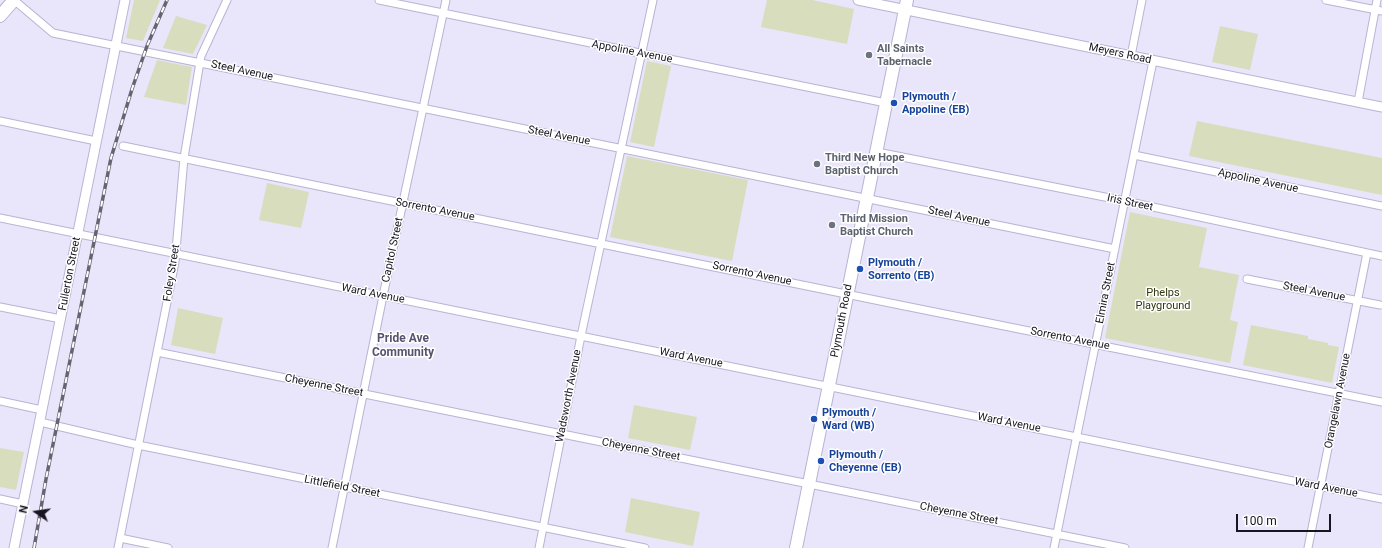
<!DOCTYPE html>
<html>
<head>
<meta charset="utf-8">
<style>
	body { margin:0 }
	#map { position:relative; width:1382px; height:548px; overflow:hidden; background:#e9e5fa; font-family:Roboto,sans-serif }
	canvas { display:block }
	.north { position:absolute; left:16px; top:492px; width:40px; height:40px; -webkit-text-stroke:3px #fff; paint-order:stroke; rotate:283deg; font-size:11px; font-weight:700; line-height:16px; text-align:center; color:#181521 }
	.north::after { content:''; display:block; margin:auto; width:14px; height:18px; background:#181521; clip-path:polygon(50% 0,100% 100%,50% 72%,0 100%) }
	.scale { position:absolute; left:1236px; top:514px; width:95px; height:18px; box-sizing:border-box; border:2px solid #181521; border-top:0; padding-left:5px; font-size:12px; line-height:14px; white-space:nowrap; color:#181521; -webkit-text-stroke:3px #fff; paint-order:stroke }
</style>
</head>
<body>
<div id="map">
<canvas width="1382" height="548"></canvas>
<div class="north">N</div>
<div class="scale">100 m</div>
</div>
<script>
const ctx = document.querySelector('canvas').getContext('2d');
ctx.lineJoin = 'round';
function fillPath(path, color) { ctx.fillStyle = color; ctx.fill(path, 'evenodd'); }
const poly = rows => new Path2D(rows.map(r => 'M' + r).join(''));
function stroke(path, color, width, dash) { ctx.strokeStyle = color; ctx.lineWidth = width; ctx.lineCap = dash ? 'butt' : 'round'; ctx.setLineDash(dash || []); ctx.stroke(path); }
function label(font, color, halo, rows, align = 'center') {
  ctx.font = font + ' Roboto,sans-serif'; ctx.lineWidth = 3; ctx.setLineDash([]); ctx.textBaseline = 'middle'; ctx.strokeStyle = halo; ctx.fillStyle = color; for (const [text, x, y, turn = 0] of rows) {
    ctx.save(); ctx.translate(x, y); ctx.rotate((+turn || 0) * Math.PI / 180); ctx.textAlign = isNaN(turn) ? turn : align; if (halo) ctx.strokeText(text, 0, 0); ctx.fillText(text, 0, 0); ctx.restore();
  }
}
fillPath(poly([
	[134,0,160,0,143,41,126,38],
	[767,0,812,0,854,9,847,44,761,27],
	[176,16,207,25,193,54,163,48],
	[1220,26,1258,34,1250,70,1212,62],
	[157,60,192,67,186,105,144,97],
	[647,61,671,66,654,147,630,142],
	[1197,121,1382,158,1382,195,1189,156],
	[627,156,748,180,732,261,610,237],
	[267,183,309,192,301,228,259,220],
	[1130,212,1207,228,1199,267,1239,275,1230,320,1238,322,1230,363,1105,338],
	[178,308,223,318,215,354,171,345],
	[1251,325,1308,336,1308,339,1328,343,1328,345,1339,347,1332,383,1243,365],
	[634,405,697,417,690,450,628,438],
	[0,448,24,452,16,490,0,487],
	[631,498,700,512,693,546,625,532]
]), '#d8debd');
const minor = poly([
	[14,0,53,33,1115,249],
	[379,0,886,103],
	[1326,0,1382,11],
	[1131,56,1142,0],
	[1358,102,1377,0],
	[0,121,96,141],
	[123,146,890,303,1382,402],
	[877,152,1125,201,1382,256],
	[1134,155,1382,206],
	[0,218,1382,499],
	[1247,279,1380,305],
	[0,307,61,319],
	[157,352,1125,548],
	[0,401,42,410],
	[40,422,138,445,645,548],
	[0,499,23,504],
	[120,538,168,548],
	[118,548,175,262,184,158,201,56,227,0],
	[332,548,383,296,446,0],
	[539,548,581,336,653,0],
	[1054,548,1153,61],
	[1308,548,1367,253]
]);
const tertiary = poly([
	[858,0,1382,107],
	[14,548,125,0]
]);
const primary = poly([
	[0,16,14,0],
	[796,548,907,0]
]);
stroke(minor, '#b9b3d4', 9);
stroke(tertiary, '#b9b3d4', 11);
stroke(primary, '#b9b3d4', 14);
stroke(minor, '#fff', 7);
stroke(tertiary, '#fff', 9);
stroke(primary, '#fff', 12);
const rail = poly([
	[34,548,46,479,111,158,132,89,147,46,167,0]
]);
stroke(rail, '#676373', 3.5);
stroke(rail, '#fff', 2, [6]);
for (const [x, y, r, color] of [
	[869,55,4,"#6b7280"],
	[894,103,4,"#1a4fb4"],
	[817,164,4,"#6b7280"],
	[832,225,4,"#6b7280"],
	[860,269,4,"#1a4fb4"],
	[814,419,4,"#1a4fb4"],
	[821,461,4,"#1a4fb4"]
]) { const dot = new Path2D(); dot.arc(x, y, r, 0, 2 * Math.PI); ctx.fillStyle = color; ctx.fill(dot); stroke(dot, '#fff', 1.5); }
label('bold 11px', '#5b616d', '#fff', [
	["All Saints",877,49],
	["Tabernacle",877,62],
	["Third New Hope",825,158],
	["Baptist Church",825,171],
	["Third Mission",840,219],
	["Baptist Church",840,232]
], 'left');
label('11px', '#181521', '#fff', [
	["Appoline Avenue",632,52,11],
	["Meyers Road",1120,54,12],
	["Steel Avenue",242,71,12],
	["Steel Avenue",559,136,11],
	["Appoline Avenue",1258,181,12],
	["Iris Street",1130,203,12],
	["Sorrento Avenue",435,210,11],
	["Steel Avenue",959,217,12],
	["Capitol Street",393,250,-78],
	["Foley Street",172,273,-81],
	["Fullerton Street",70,274,-79],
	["Sorrento Avenue",752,274,12],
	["Steel Avenue",1314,292,11],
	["Elmira Street",1106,293,-79],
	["Ward Avenue",373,294,11],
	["Plymouth Road",842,321,-79],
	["Sorrento Avenue",1070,339,11],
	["Ward Avenue",691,358,11],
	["Cheyenne Street",324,386,11],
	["Wadsworth Avenue",569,396,-79],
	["Orangelawn Avenue",1338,401,-79],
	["Ward Avenue",1009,423,11],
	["Cheyenne Street",641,450,11],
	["Littlefield Street",342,487,11],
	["Ward Avenue",1326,488,11],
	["Cheyenne Street",959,514,11]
]);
label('bold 11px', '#164399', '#fff', [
	["Plymouth /",902,97],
	["Appoline (EB)",902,110],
	["Plymouth /",868,263],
	["Sorrento (EB)",868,276],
	["Plymouth /",822,413],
	["Ward (WB)",822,426],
	["Plymouth /",829,455],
	["Cheyenne (EB)",829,468]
], 'left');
label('11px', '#31360f', '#fff', [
	["Phelps",1163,293],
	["Playground",1163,306]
]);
label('bold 12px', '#58526f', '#fff', [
	["Pride Ave",403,339],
	["Community",403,353]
]);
</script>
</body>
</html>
